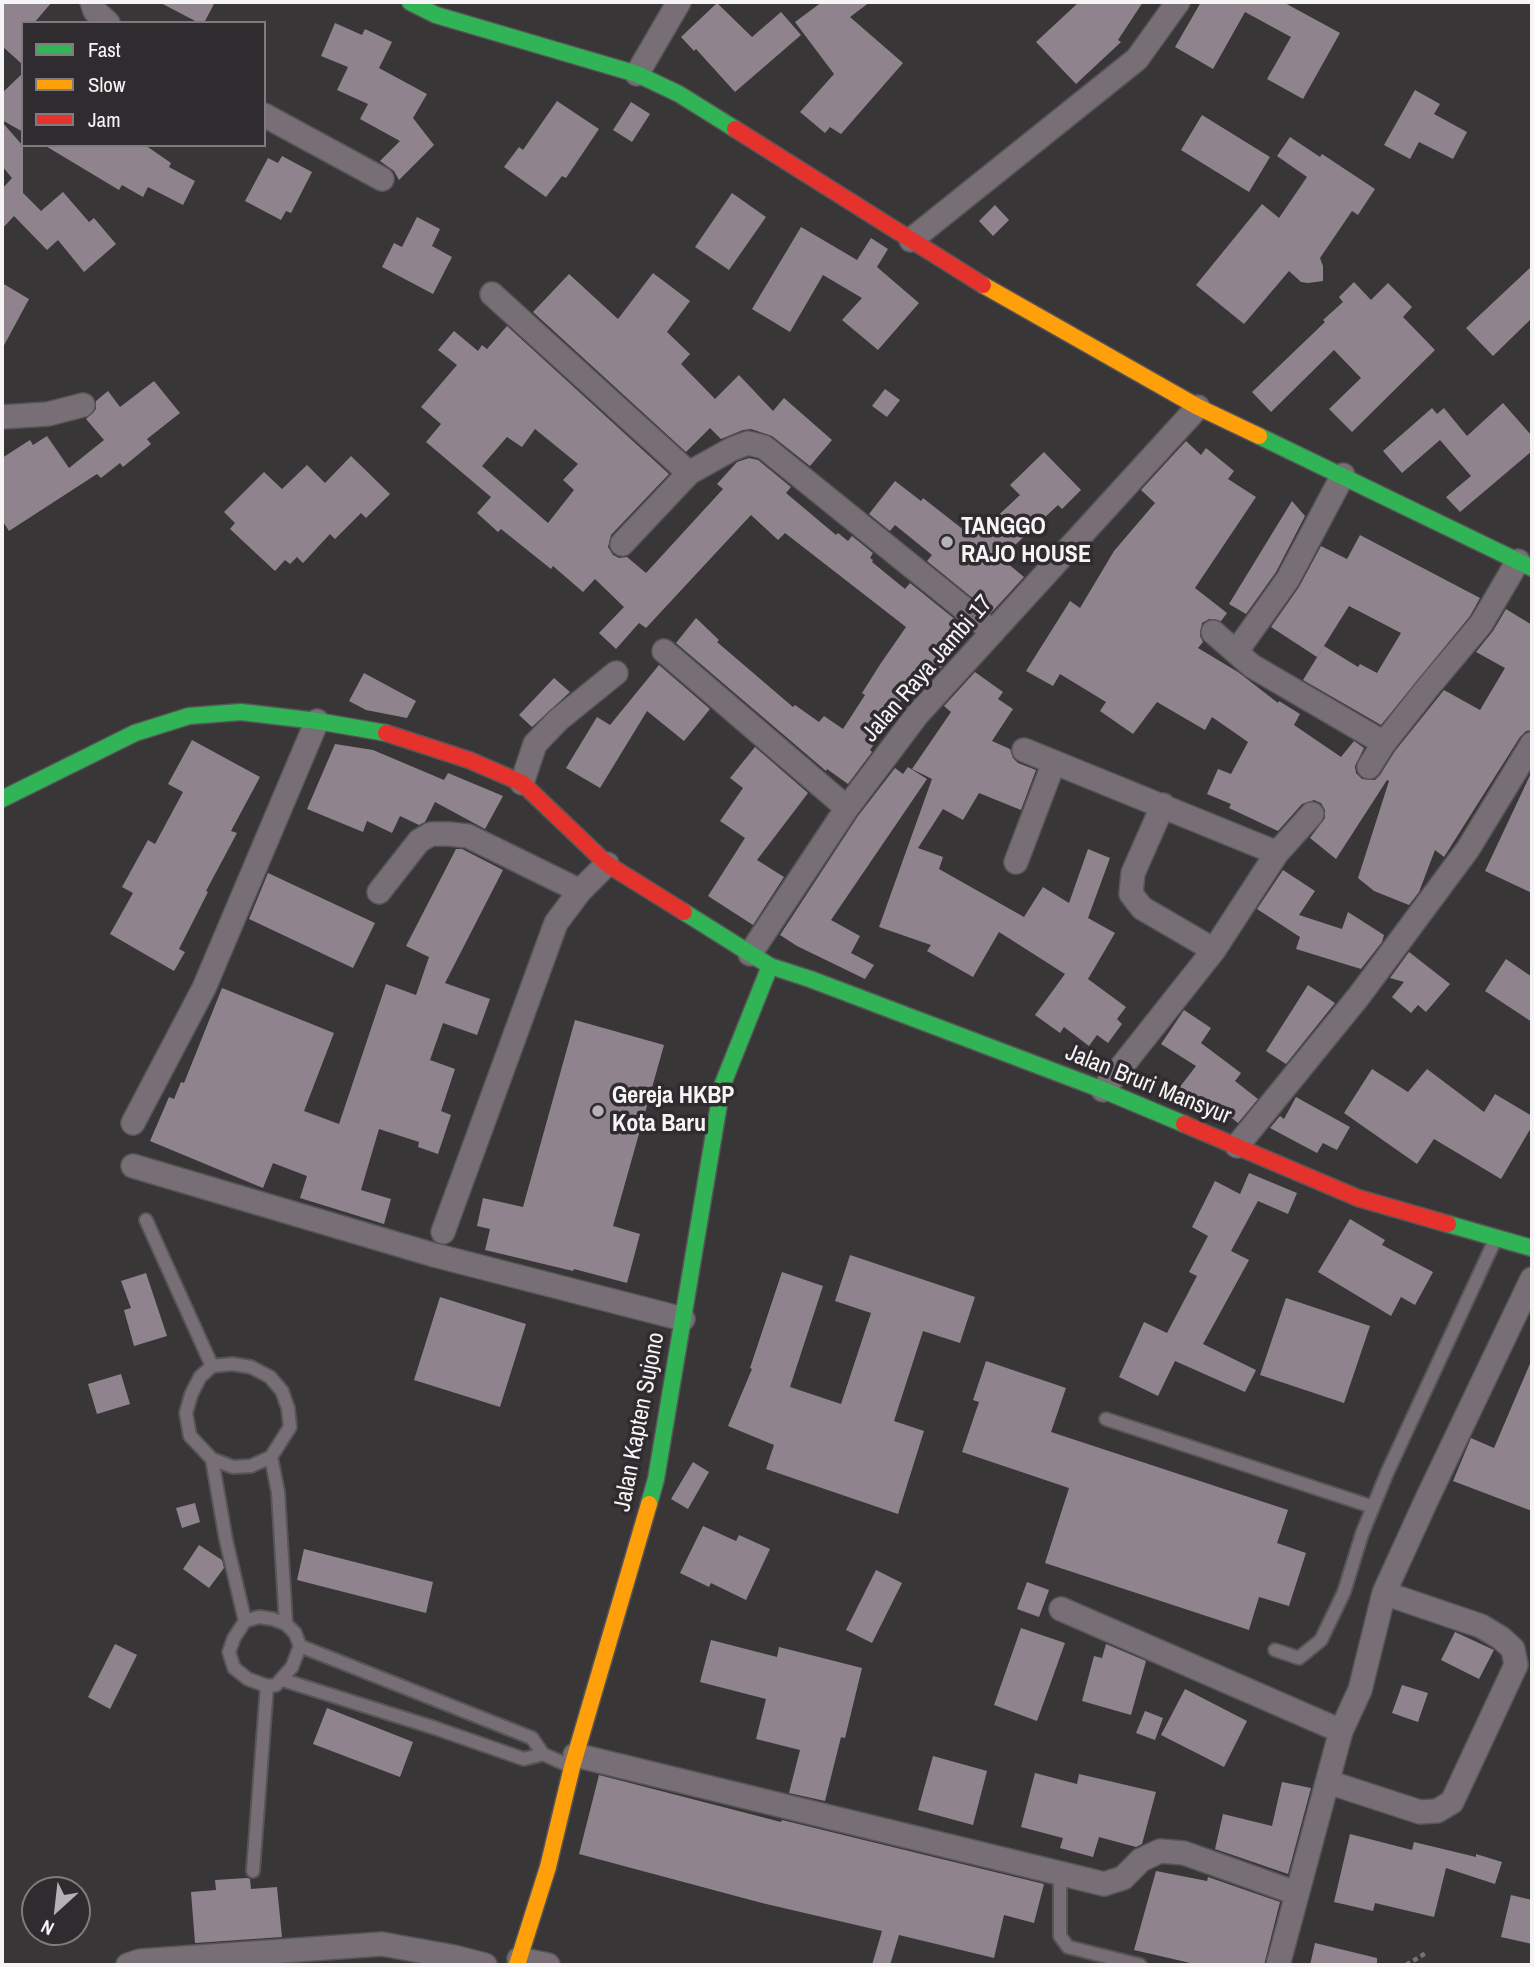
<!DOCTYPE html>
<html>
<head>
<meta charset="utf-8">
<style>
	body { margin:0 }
	#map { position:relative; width:1534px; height:1967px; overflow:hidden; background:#393638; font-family:"Archivo Narrow",sans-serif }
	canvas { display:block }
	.frame { position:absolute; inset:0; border:4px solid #f7f4f6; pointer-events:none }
	.legend { position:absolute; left:21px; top:21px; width:245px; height:126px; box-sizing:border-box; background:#302b2f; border:2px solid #807b7f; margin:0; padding:9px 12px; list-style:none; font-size:21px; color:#f7f4f6 }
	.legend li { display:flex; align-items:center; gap:14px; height:35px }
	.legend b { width:35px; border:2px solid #807b7f }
	.north { position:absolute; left:21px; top:1876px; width:70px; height:70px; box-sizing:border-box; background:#302b2f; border:2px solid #807b7f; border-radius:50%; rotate:207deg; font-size:19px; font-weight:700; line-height:28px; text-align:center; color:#f7f4f6 }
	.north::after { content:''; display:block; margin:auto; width:24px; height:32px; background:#b4b2b4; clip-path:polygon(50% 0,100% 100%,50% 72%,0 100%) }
</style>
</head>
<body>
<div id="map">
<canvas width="1534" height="1967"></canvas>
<div class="frame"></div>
<ul class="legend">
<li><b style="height:9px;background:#30b455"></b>Fast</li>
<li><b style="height:9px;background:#ff9f0a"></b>Slow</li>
<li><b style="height:9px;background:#e5322d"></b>Jam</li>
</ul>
<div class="north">N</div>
</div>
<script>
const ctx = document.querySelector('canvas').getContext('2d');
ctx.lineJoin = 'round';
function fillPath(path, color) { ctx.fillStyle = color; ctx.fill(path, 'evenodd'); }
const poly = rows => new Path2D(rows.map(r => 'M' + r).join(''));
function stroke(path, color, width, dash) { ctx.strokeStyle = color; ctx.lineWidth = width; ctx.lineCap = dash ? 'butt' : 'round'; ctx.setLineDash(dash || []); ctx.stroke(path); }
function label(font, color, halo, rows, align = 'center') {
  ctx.font = font + ' "Archivo Narrow",sans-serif'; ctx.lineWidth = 7; ctx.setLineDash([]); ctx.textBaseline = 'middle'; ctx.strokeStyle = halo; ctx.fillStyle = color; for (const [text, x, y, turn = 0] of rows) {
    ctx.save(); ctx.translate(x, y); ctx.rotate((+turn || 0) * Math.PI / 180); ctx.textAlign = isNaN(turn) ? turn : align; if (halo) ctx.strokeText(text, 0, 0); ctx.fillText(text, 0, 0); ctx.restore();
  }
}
fillPath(poly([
	[2,2,52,2,34,23,23,23,23,65,2,46],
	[159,2,215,2,204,23,199,23],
	[822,2,870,2,850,17,903,63,841,134,830,127,825,133,800,112,834,74,795,22],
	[1079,2,1143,2,1118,40,1121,42,1076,84,1036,42],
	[1201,2,1283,2,1340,33,1303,99,1267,79,1291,37,1245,12,1213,69,1175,47],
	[717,3,752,37,781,12,801,35,735,92,696,49,694,51,681,37],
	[335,23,362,35,365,29,392,42,379,68,427,94,413,118,434,145,399,180,394,171,380,161,400,141,360,119,368,104,337,90,348,67,321,56],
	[23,73,23,132,2,120,2,93],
	[1415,90,1440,104,1434,114,1467,132,1453,159,1419,142,1410,159,1384,145],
	[557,101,599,129,566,178,562,176,546,197,504,167,519,147,523,150],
	[631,102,650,114,632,142,613,130],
	[1202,115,1270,157,1249,192,1181,150],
	[2,122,23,146,23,193,41,211,63,192,89,222,94,218,116,244,84,272,58,240,47,250,14,216,2,229,2,189,12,178,2,166],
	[1290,137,1320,157,1322,154,1375,189,1358,215,1352,211,1320,258,1323,266,1323,281,1308,283,1301,282,1289,271,1244,324,1196,285,1262,204,1279,218,1307,177,1277,156],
	[44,145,145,145,171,163,169,167,195,181,183,205,148,187,143,197,122,185,119,190],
	[282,156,312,172,291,213,286,211,281,220,245,201,268,158,278,163],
	[732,193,766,217,729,270,695,247],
	[995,205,1009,220,993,236,979,221],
	[417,217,440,229,432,246,452,257,433,294,382,267,394,243,402,247],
	[801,227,857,260,871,238,888,249,877,267,919,303,878,350,842,320,862,298,823,275,790,332,752,309],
	[1532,266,1532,318,1493,356,1466,328],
	[653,273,690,301,667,332,690,354,681,364,715,399,739,375,773,411,784,398,832,440,810,466,772,436,751,429,743,430,721,439,710,428,686,452,533,312,569,274,618,319],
	[1354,282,1371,300,1388,283,1412,307,1403,317,1435,350,1352,432,1329,409,1361,378,1334,350,1271,412,1252,392,1325,322,1323,320,1343,302,1339,297],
	[2,283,29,299,2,349],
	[507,326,669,474,611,535,608,547,613,555,619,558,627,557,646,573,723,489,717,484,737,462,749,458,758,460,791,487,786,493,836,535,838,533,848,541,852,536,873,553,870,558,873,560,872,562,905,589,910,583,972,633,920,691,911,685,870,750,872,752,848,784,827,769,826,771,676,643,696,618,719,640,717,642,793,707,795,705,819,722,824,716,843,729,865,695,862,693,881,663,906,627,785,533,778,540,751,515,646,628,639,623,616,649,599,633,624,607,595,579,583,592,553,566,551,569,501,529,498,532,477,513,491,497,426,442,441,424,421,407,457,365,438,350,454,331,478,351,482,345,487,349],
	[535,429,578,464,563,480,574,490,548,523,482,466,507,437,522,447],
	[154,381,180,413,147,439,151,444,123,467,120,463,101,478,97,474,9,531,2,520,2,458,30,440,33,445,47,436,69,468,104,440,86,419,96,409,96,401,108,391,120,407],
	[885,389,900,400,887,417,872,406],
	[1503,403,1532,436,1532,451,1460,512,1446,497,1471,476,1440,440,1402,473,1383,451,1432,408,1437,414,1444,408,1467,436],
	[1186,441,1201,455,1206,448,1234,471,1228,479,1256,497,1195,588,1227,613,1221,621,1209,619,1202,623,1200,636,1203,642,1198,648,1238,672,1278,703,1279,701,1300,714,1294,725,1341,757,1354,741,1364,748,1355,766,1356,773,1362,779,1375,780,1380,775,1395,751,1444,690,1480,710,1505,668,1476,652,1493,631,1506,609,1532,625,1532,730,1526,731,1520,737,1444,857,1435,850,1419,892,1409,905,1374,891,1358,878,1389,781,1387,780,1336,859,1310,838,1325,818,1325,810,1321,803,1314,800,1302,804,1278,831,1229,808,1231,804,1207,794,1218,769,1231,774,1248,742,1212,717,1205,730,1157,702,1133,734,1100,711,1106,702,1060,674,1053,686,1026,671,1070,601,1080,608,1114,551,1155,503,1141,490],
	[1044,452,1081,490,1062,509,1058,505,1001,558,1024,577,991,613,927,561,932,555,895,525,890,531,869,514,895,481,921,501,923,498,974,538,1020,495,1010,485],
	[351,456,390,494,366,518,361,513,335,539,330,534,303,563,297,557,290,564,285,560,275,571,230,529,235,523,224,512,264,472,282,489,307,465,325,483],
	[1292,501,1305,516,1276,572,1246,614,1229,604],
	[1360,535,1480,598,1470,616,1381,725,1303,680,1324,646,1358,667,1360,664,1377,673,1401,633,1349,606,1317,657,1271,627,1299,587,1321,546,1347,559],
	[659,665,710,709,684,741,647,711,600,788,566,768,597,717,610,725],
	[975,672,1003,692,998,699,1013,709,992,741,1010,749,1013,758,1018,763,1036,770,1021,810,979,793,963,820,943,809,918,848,943,857,939,869,1024,917,1043,887,1069,903,1088,849,1110,858,1088,918,1115,933,1088,979,1126,1007,1117,1019,1122,1024,1108,1043,1097,1035,1089,1046,1064,1027,1060,1033,1035,1015,1065,974,999,932,973,977,927,951,931,945,879,927,932,779,912,769,951,712,944,706],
	[364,673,416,701,407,718,366,710,349,701],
	[554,678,570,692,532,727,519,715],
	[192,740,260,777,231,831,237,833,206,891,208,892,179,949,185,952,174,971,110,934,133,893,122,887,148,840,155,844,183,792,168,784],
	[335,744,373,750,444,780,448,773,503,796,485,829,435,802,425,822,419,825,400,816,392,833,367,821,363,832,307,809],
	[755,747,808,793,757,860,784,877,753,925,708,896,745,838,720,821,743,788,730,778],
	[908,767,927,779,831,920,860,936,851,953,874,965,865,979,797,946,780,935,858,816,895,768,903,774],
	[1532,771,1532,893,1485,871],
	[456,849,462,849,503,870,445,983,490,999,477,1035,443,1023,430,1060,455,1069,441,1111,451,1115,438,1154,418,1147,419,1142,379,1129,361,1190,391,1199,384,1224,300,1198,307,1176,273,1163,263,1188,150,1141,169,1097,174,1099,181,1082,184,1083,222,988,334,1033,304,1111,339,1124,386,984,416,995,429,957,406,946],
	[1283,870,1315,891,1299,915,1342,929,1348,912,1384,935,1382,942,1361,969,1296,949,1300,937,1257,909],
	[268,873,375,923,353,968,249,919],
	[1409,952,1450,984,1426,1012,1418,1005,1411,1013,1392,997,1404,982,1390,978],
	[1506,959,1532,977,1532,1022,1485,991],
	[1308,985,1335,1003,1286,1064,1266,1051],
	[1184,1010,1211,1028,1201,1043,1241,1073,1235,1081,1258,1099,1238,1123,1209,1100,1201,1111,1176,1092,1196,1066,1161,1044],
	[575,1020,664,1045,613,1226,640,1234,627,1283,574,1269,573,1271,485,1250,490,1229,477,1226,483,1198,523,1207],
	[1372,1069,1408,1092,1427,1069,1484,1112,1495,1094,1532,1116,1532,1126,1501,1179,1434,1139,1417,1164,1344,1113],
	[1296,1097,1350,1127,1337,1150,1323,1143,1317,1153,1270,1128,1280,1116,1284,1119],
	[1249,1173,1297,1193,1288,1214,1258,1201,1231,1251,1249,1260,1203,1344,1256,1370,1245,1392,1175,1361,1158,1396,1119,1377,1144,1322,1167,1333,1197,1276,1189,1272,1208,1236,1192,1227,1215,1181,1240,1194],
	[1350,1219,1385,1240,1382,1245,1433,1272,1415,1305,1401,1297,1391,1316,1318,1272],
	[850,1255,975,1297,960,1343,923,1331,894,1421,924,1431,898,1514,766,1469,774,1445,728,1426,752,1369,750,1368,782,1272,823,1286,790,1387,841,1404,871,1313,835,1301],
	[146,1273,167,1336,134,1346,124,1310,131,1308,121,1281],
	[440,1297,526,1324,500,1407,414,1380],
	[1286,1298,1370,1326,1344,1403,1260,1375],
	[1532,1359,1532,1511,1453,1481,1471,1438,1494,1448],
	[986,1361,1066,1388,1051,1432,1288,1510,1277,1543,1306,1553,1289,1606,1259,1597,1249,1630,1045,1563,1069,1488,962,1452,979,1402,973,1400],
	[121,1374,130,1404,97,1414,88,1384],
	[693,1462,709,1472,688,1509,671,1499],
	[195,1503,200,1522,182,1528,176,1508],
	[703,1526,736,1541,739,1535,770,1549,746,1600,711,1583,709,1587,680,1573],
	[199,1545,222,1560,224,1568,209,1588,183,1569],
	[304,1549,433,1582,426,1613,297,1580],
	[876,1570,902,1583,872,1643,846,1630],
	[1027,1582,1049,1590,1039,1617,1017,1609],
	[1021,1628,1065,1643,1037,1721,994,1705],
	[1455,1632,1494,1650,1479,1679,1441,1660],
	[711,1640,777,1657,779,1647,862,1668,845,1738,841,1737,825,1801,789,1793,800,1750,756,1739,766,1699,700,1682],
	[115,1644,137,1655,110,1709,88,1697],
	[1106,1644,1146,1661,1131,1715,1082,1701,1094,1656,1102,1658],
	[1402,1685,1428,1693,1418,1722,1392,1713],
	[1185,1689,1247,1721,1224,1767,1161,1735],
	[327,1708,413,1742,400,1777,313,1744],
	[1145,1711,1163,1718,1155,1740,1136,1733],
	[933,1756,987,1771,973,1825,918,1810],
	[1035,1773,1077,1784,1079,1774,1156,1792,1142,1844,1136,1847,1099,1837,1093,1857,1060,1848,1063,1838,1021,1827],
	[599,1775,781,1822,782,1820,1044,1884,1034,1923,1004,1915,994,1958,899,1935,890,1965,872,1965,882,1931,762,1903,579,1854],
	[1282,1782,1311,1788,1288,1874,1215,1849,1223,1814,1272,1826],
	[1350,1834,1412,1850,1414,1842,1476,1857,1476,1854,1502,1862,1495,1884,1446,1868,1434,1917,1375,1903,1373,1911,1334,1902],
	[1156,1871,1207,1881,1208,1877,1280,1902,1264,1965,1199,1965,1134,1950],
	[247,1878,250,1879,251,1889,277,1887,282,1937,195,1943,191,1892,216,1890,215,1880],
	[1511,1895,1532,1900,1532,1944,1501,1937],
	[1315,1943,1377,1958,1377,1965,1310,1965]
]), '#8f848e');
const lane = poly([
	[146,1220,212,1366],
	[1106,1419,1373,1507],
	[271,1457,251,1466,233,1467,212,1459,190,1436,186,1413,191,1395,200,1377,212,1366,232,1364,251,1367,270,1377,282,1391,288,1408,290,1427,271,1457,278,1492,286,1624],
	[212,1459,226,1540,245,1621],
	[259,1617,273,1619,286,1624,295,1633,300,1646,292,1667,276,1685,267,1686,248,1679,234,1668,229,1652,234,1638,245,1621,259,1617],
	[300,1646,532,1738,543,1754,572,1767],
	[1275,1650,1299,1658,1321,1640,1344,1592,1362,1534,1387,1473,1496,1238],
	[283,1680,435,1728,524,1759,543,1754],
	[253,1871,267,1686],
	[1060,1873,1060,1936,1068,1947,1140,1965]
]);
const street = poly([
	[92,2,95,11,108,23],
	[637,74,679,2],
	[264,115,382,179],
	[911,240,1137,59,1178,2],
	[492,294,689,473],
	[2,417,48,414,83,405],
	[622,544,689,473,732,449,748,443,764,447,993,632],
	[1213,632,1252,666,1384,743],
	[664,651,847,808],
	[1236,652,1288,579,1343,475],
	[1024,750,1277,853],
	[1369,767,1384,743,1429,686,1481,624,1518,561],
	[522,783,535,744,558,720,616,673],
	[1163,805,1133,873,1131,894,1142,908,1214,950],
	[1016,862,1054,762],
	[379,892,419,841,431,834,449,834,468,836,580,891],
	[750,954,847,808,917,715,1198,407],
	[1103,1090,1214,950,1277,853,1312,814],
	[133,1123,204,988,317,721],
	[1237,1146,1359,996,1468,849,1532,744],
	[133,1166,434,1255,683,1319],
	[443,1232,556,923,580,891,607,864],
	[1061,1609,1341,1731],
	[575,1755,1104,1884,1123,1878,1141,1860,1160,1851,1184,1853,1296,1893],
	[1328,1782,1420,1812,1437,1811,1452,1802,1516,1665,1513,1649,1501,1638,1481,1626,1384,1593],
	[519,1959,548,1965],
	[128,1965,140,1961,382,1944,454,1957,485,1965],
	[1278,1965,1341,1731,1360,1690,1384,1593,1426,1501,1532,1279]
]);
const fast = poly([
	[410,2,436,15,637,74,679,94,735,129],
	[1259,436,1532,568],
	[2,799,135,733,189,716,241,712,317,721,386,733],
	[684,912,770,966,810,979,1103,1090,1184,1124],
	[1448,1224,1532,1248],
	[649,1504,656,1479,722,1086,770,966]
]);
const slow = poly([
	[983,285,1198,407,1259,436],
	[517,1965,548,1867,572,1767,649,1504]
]);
const jam = poly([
	[735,129,983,285],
	[386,733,469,760,522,783,607,864,684,912],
	[1184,1124,1358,1198,1448,1224]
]);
stroke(lane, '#575556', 16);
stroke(street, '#575556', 26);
stroke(fast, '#575556', 19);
stroke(slow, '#575556', 19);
stroke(jam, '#575556', 19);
stroke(poly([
	[1406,1965,1426,1953]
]), '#757174', 4.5, [5, 3.5]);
stroke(lane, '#776f75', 12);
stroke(street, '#776f75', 23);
stroke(fast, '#30b455', 16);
stroke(slow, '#ff9f0a', 16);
stroke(jam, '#e5322d', 16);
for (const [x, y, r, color] of [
	[947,542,7,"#b4b2b4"],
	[598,1111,7,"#b4b2b4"]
]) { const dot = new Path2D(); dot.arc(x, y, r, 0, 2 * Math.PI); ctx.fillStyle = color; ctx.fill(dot); stroke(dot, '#302b2f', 2.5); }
label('bold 24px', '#f7f4f6', '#302b2f', [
	["TANGGO",961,528],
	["RAJO HOUSE",961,556],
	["Gereja HKBP",612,1097],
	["Kota Baru",612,1125]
], 'left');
label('24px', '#f7f4f6', '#302b2f', [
	["Jalan Raya Jambi 17",928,669,-49],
	["Jalan Bruri Mansyur",1148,1085,22],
	["Jalan Kapten Sujono",640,1422,-79]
]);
</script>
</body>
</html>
